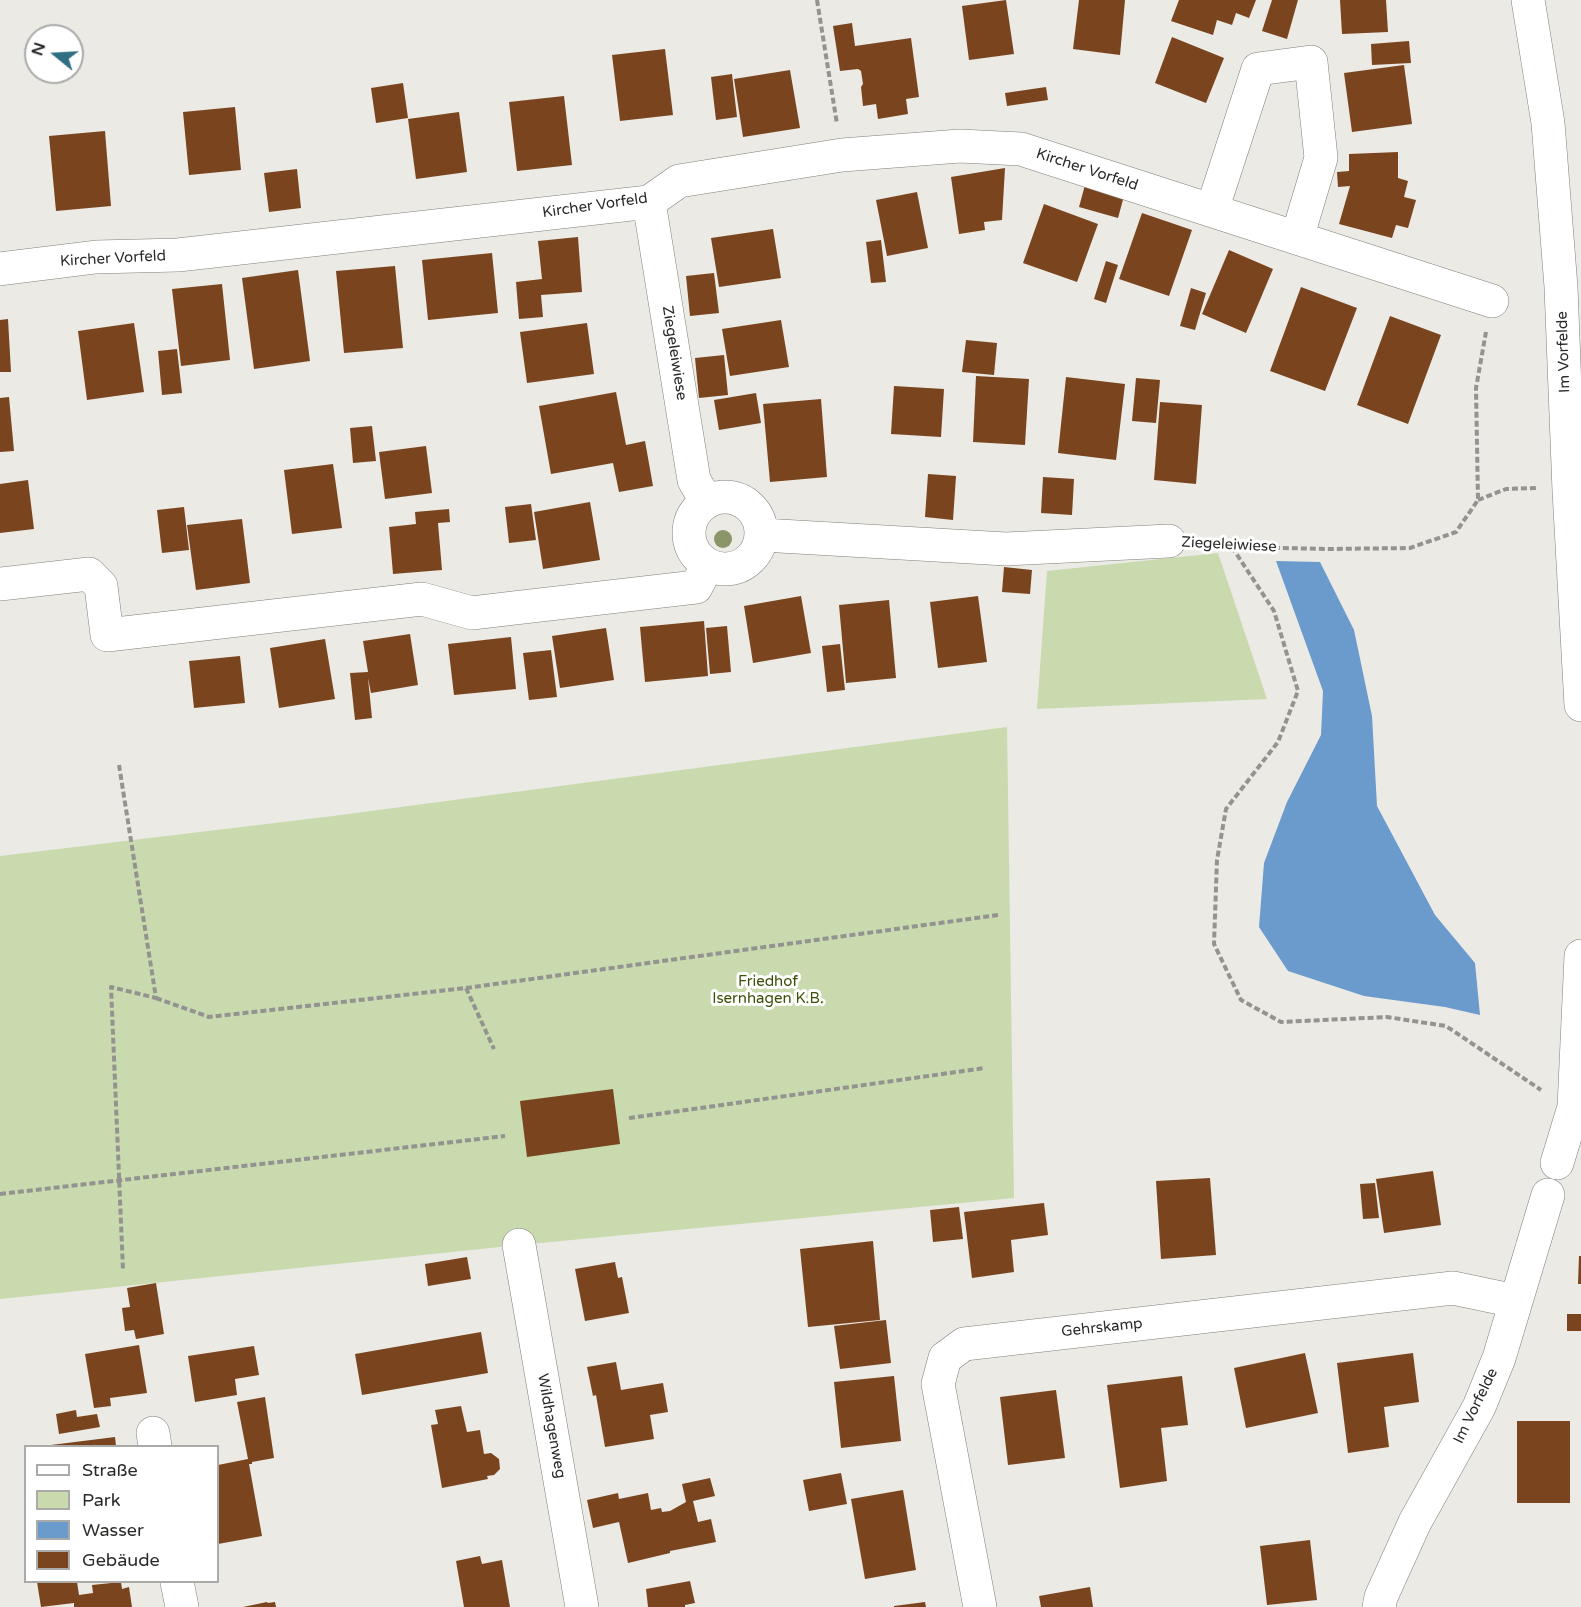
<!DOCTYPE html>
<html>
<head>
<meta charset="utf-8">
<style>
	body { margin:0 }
	#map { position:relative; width:1581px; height:1607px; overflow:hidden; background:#ebeae4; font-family:"Varela Round",sans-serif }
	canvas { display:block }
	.legend { position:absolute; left:24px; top:1445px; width:195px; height:138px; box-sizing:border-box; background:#fff; border:2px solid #aaaaa9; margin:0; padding:8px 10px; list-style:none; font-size:18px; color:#2b2a28 }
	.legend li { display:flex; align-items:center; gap:12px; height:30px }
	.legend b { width:30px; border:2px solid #aaaaa9 }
	.north { position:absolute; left:24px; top:24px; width:60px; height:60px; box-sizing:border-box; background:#fff; border:2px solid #aaaaa9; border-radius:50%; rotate:288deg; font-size:16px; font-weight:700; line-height:24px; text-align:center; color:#2b2a28 }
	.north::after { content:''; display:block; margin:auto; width:21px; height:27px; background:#2e6f83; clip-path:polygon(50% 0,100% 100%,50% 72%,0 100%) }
</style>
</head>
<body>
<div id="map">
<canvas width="1581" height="1607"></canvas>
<ul class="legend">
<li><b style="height:8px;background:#fff"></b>Straße</li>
<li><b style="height:16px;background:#c8daae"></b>Park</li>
<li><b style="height:16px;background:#6b9bcc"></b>Wasser</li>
<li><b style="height:16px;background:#7a451e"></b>Gebäude</li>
</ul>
<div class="north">N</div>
</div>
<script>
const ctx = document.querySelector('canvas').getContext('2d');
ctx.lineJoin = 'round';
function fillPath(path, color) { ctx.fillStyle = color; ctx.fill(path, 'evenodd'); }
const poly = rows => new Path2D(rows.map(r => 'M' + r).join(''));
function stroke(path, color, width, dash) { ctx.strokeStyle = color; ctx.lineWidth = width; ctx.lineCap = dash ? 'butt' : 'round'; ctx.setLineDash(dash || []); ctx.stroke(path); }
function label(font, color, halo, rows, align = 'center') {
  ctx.font = font + ' "Varela Round",sans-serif'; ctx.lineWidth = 6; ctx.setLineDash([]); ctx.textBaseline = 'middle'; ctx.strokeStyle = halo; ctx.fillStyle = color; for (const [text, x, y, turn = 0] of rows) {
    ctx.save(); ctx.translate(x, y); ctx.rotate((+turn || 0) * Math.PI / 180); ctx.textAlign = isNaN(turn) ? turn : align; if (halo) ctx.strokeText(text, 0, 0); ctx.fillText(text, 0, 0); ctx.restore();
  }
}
fillPath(poly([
	[1218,553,1267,699,1037,709,1047,571],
	[1007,727,1014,1198,519,1245,0,1299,0,856,333,816]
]), '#c8daae');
fillPath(poly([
	[1276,561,1320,562,1354,630,1372,716,1377,806,1435,915,1475,963,1480,1015,1445,1007,1364,996,1288,971,1259,927,1264,863,1287,802,1321,735,1323,691]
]), '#6b9bcc');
fillPath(poly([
	[1006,0,1014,54,969,60,962,6],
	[1079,0,1125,0,1120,55,1073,49],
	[1179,0,1256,0,1249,18,1236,13,1232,25,1217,20,1213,35,1171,21],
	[1272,0,1298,0,1287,39,1262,31],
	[1340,0,1386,0,1388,32,1342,34],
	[852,23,855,46,911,38,919,97,906,99,908,114,878,119,876,104,863,106,861,87,863,84,861,71,858,69,840,71,833,26],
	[1172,37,1224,58,1206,103,1155,83],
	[1409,41,1411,63,1372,65,1371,44],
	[665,49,673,115,620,121,612,55],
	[1404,65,1412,124,1352,132,1344,73],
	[790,70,800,128,743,137,734,79],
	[732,74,737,117,716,120,711,77],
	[403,83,408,118,376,123,371,88],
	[1046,87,1048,100,1007,106,1005,93],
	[564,96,572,165,517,171,509,102],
	[235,107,241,170,189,175,183,112],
	[459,112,467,172,416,179,408,119],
	[105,131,111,206,56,211,49,136],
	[1398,152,1398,178,1408,181,1404,197,1416,200,1408,228,1396,225,1392,238,1339,224,1350,186,1338,187,1337,172,1349,171,1349,154],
	[1005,168,1002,220,984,222,985,230,959,234,951,177],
	[297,169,301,208,269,212,264,173],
	[1085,185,1124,196,1118,218,1079,207],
	[917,192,928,248,887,256,876,200],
	[1044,204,1098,224,1077,282,1023,263],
	[1142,213,1192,230,1169,296,1119,279],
	[773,229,781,278,719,287,711,238],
	[578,237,582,292,541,295,543,317,519,319,516,282,542,279,538,241],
	[881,240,886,282,871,283,866,242],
	[1229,250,1273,269,1246,333,1202,314],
	[492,253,498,313,428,320,422,260],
	[1106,261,1118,265,1106,303,1094,299],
	[395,266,403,348,344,353,336,271],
	[298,270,310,361,254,369,242,278],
	[714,273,719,313,690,316,686,276],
	[222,284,230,360,181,366,172,289],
	[1301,287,1357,308,1325,391,1270,371],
	[1191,288,1206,293,1195,330,1180,326],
	[1390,316,1441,335,1408,424,1357,405],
	[8,319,11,372,0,372,0,320],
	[781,320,789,367,730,376,722,329],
	[134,323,144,392,87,400,78,331],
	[587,323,594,374,527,383,520,332],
	[966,340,997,343,994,375,962,372],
	[177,349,182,393,162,395,158,351],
	[724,355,728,395,699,398,695,358],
	[976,376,1029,379,1025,445,973,442],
	[1066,377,1125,384,1116,460,1058,453],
	[1136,378,1160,380,1156,423,1132,421],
	[894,386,944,389,941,437,891,434],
	[616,392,626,445,645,441,653,486,619,492,613,463,551,474,539,406],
	[756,393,761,423,719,430,714,400],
	[9,397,14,451,0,452,0,398],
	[821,399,827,477,770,482,763,404],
	[1160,402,1202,405,1196,484,1154,480],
	[372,426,376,461,353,463,350,428],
	[426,446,432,493,385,499,379,452],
	[333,464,342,528,292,534,284,470],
	[928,474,956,476,953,520,925,517],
	[1043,477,1074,479,1072,515,1041,513],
	[28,480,34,529,0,533,0,484],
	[590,502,600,560,543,569,534,512],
	[531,504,536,540,509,543,505,507],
	[184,507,189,550,162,553,157,510],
	[449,509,450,522,438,523,442,570,393,574,389,527,416,524,415,512],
	[242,519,250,583,196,590,187,525],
	[1004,567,1032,570,1030,594,1002,592],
	[801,596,811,653,753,663,744,606],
	[978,596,987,662,938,668,930,602],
	[889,600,896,678,846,683,839,605],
	[704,621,708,676,645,682,640,627],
	[727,626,731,672,710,674,706,628],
	[606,628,614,680,560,688,552,636],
	[410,634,418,685,371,693,368,678,372,718,355,720,350,673,368,672,363,641],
	[511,637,516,689,454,695,448,644],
	[325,639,335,699,279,708,270,648],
	[840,644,845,690,827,692,822,646],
	[551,650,557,697,529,700,523,653],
	[240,656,245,703,194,708,189,661],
	[613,1089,620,1144,527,1157,520,1101],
	[1433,1171,1441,1225,1384,1233,1376,1179],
	[1210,1178,1216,1255,1161,1259,1156,1181],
	[1375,1183,1379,1218,1363,1219,1360,1184],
	[1044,1203,1048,1235,1011,1240,1014,1272,972,1278,964,1212],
	[959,1207,963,1239,933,1242,930,1210],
	[873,1241,880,1320,808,1327,800,1249],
	[1579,1256,1581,1256,1581,1284,1578,1284],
	[467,1257,471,1279,428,1286,425,1264],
	[615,1262,618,1278,622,1277,629,1313,585,1321,575,1269],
	[156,1283,164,1334,136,1339,134,1330,125,1331,122,1308,130,1307,127,1288],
	[1567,1314,1581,1314,1581,1331,1567,1331],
	[886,1320,891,1363,840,1369,834,1326],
	[481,1332,488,1373,362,1395,355,1354],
	[139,1345,147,1393,110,1398,111,1406,94,1408,85,1354],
	[254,1346,259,1375,235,1379,237,1395,195,1402,188,1356],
	[1305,1353,1318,1413,1246,1428,1234,1368],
	[1413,1353,1419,1402,1384,1407,1389,1447,1348,1453,1337,1363],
	[616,1362,621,1390,663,1383,668,1412,650,1415,654,1439,605,1447,596,1395,593,1396,587,1367],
	[894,1376,901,1441,841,1448,834,1382],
	[1182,1376,1188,1425,1161,1428,1167,1481,1120,1488,1107,1385],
	[1056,1390,1065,1458,1008,1465,1000,1397],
	[265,1397,274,1458,252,1462,252,1464,249,1464,262,1536,218,1544,218,1465,248,1459,237,1402],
	[461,1406,467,1432,480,1430,484,1454,491,1453,499,1459,500,1469,494,1475,487,1476,488,1479,442,1488,431,1425,438,1424,435,1410],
	[76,1410,77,1417,97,1414,100,1427,59,1434,56,1414],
	[1517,1421,1570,1421,1570,1503,1517,1503],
	[115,1437,116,1446,51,1446,51,1445],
	[841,1473,847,1504,809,1511,803,1480],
	[710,1478,715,1496,693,1501,698,1522,711,1519,716,1542,670,1551,670,1553,628,1563,619,1522,593,1528,587,1500,618,1493,619,1499,648,1493,651,1510,661,1508,662,1512,670,1511,686,1502,682,1484],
	[903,1490,916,1570,865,1579,851,1499],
	[1310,1540,1317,1600,1267,1605,1260,1546],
	[480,1556,482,1564,502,1560,510,1607,464,1607,456,1561],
	[690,1581,695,1603,685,1605,685,1607,648,1607,646,1589],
	[37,1582,77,1582,79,1595,93,1593,92,1585,121,1582,122,1589,129,1587,132,1607,74,1607,74,1603,41,1607],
	[1090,1587,1093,1607,1041,1607,1039,1596],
	[267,1602,268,1603,275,1602,276,1607,243,1607],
	[925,1602,926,1607,894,1607,894,1606]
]), '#7a451e');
const minor = poly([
	[1528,0,1548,123,1561,287,1569,491,1581,705],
	[649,202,694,480,706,501],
	[1212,210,1258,69,1311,62,1321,158,1297,238],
	[0,269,96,257,178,255,649,202,679,181,842,155,960,146,1021,149,1492,301],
	'689 533a36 36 0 1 1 72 0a36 36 0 1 1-72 0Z',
	[762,535,1006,549,1169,541],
	[0,584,89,574,101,586,107,635,422,599,472,613,514,608,696,587,707,566],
	[1557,1163,1574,1107,1581,956],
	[519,1245,582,1607],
	[153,1433,155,1446],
	[177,1582,182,1607],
	[980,1607,938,1384,945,1358,964,1344,1453,1288,1515,1301],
	[1379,1607,1381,1597,1415,1522,1479,1407,1499,1358,1548,1195]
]);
stroke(minor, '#807f79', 34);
stroke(poly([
	[817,0,837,124],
	[1478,500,1506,489,1536,488],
	[1202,544,1232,547,1329,549,1410,548,1456,532,1478,500,1476,388,1486,332],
	[1232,547,1274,611,1298,691,1278,742,1226,809,1217,860,1214,944,1241,1000,1281,1022,1387,1017,1446,1026,1541,1090],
	[119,765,156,998,111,987,123,1270],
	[466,988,998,915],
	[156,998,209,1017,466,988,494,1049],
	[629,1118,985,1068],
	[0,1194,505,1136]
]), '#94938f', 4, [6, 3]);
stroke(minor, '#fff', 33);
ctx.fillStyle = '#8a956a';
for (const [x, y] of [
	[723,539]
]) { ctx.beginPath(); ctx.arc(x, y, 9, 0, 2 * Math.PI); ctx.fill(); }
label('15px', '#2b2a28', '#fff', [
	["Kircher Vorfeld",1087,170,18],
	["Kircher Vorfeld",595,206,-8],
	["Kircher Vorfeld",113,259,-3],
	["Im Vorfelde",1564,352,-92],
	["Ziegeleiwiese",674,353,81],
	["Ziegeleiwiese",1229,545,3],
	["Gehrskamp",1102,1328,-6],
	["Im Vorfelde",1476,1406,-64],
	["Wildhagenweg",551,1426,80]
]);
label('15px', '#3b4f07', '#fff', [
	["Friedhof",768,982],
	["Isernhagen K.B.",768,999]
]);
</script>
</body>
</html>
